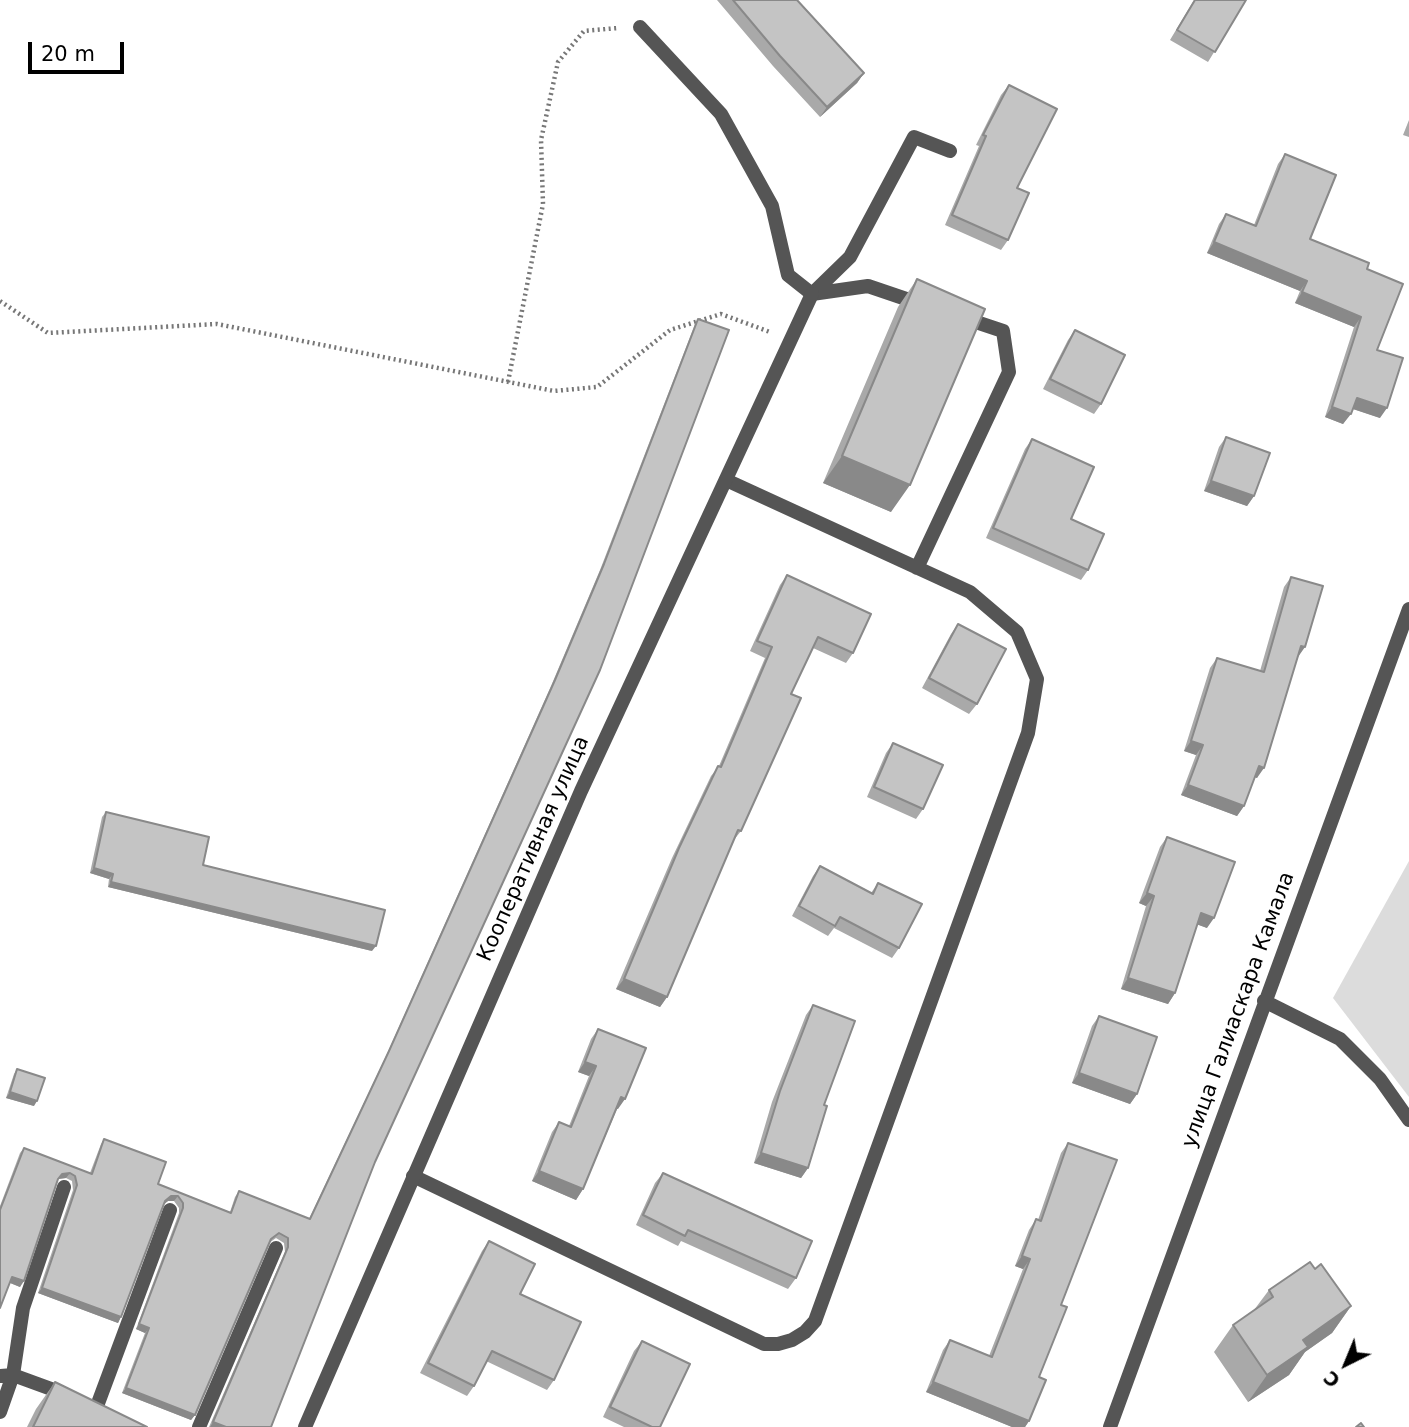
<!DOCTYPE html>
<html>
<head>
<meta charset="utf-8">
<style>
	body { margin:0 }
	#map { position:relative; width:1409px; height:1427px; overflow:hidden; background:#fff; font-family:"DejaVu Sans",sans-serif }
	canvas { display:block }
	.north { position:absolute; left:1311px; top:1329px; width:70px; height:70px; -webkit-text-stroke:5px #fff; paint-order:stroke; rotate:223deg; font-size:19px; font-weight:700; line-height:28px; text-align:center; color:#000 }
	.north::after { content:''; display:block; margin:auto; width:24px; height:32px; background:#000; clip-path:polygon(50% 0,100% 100%,50% 72%,0 100%) }
	.scale { position:absolute; left:28px; top:42px; width:96px; height:32px; box-sizing:border-box; border:4px solid #000; border-top:0; padding-left:9px; font-size:21px; line-height:24px; white-space:nowrap; color:#000; -webkit-text-stroke:5px #fff; paint-order:stroke }
</style>
</head>
<body>
<div id="map">
<canvas width="1409" height="1427"></canvas>
<div class="north">С</div>
<div class="scale">20 m</div>
</div>
<script>
const ctx = document.querySelector('canvas').getContext('2d');
ctx.lineJoin = 'round';
function fillPath(path, color) { ctx.fillStyle = color; ctx.fill(path, 'evenodd'); }
const poly = rows => new Path2D(rows.map(r => 'M' + r).join(''));
function stroke(path, color, width, dash) { ctx.strokeStyle = color; ctx.lineWidth = width; ctx.lineCap = dash ? 'butt' : 'round'; ctx.setLineDash(dash || []); ctx.stroke(path); }
function label(font, color, halo, rows, align = 'center') {
  ctx.font = font + ' "DejaVu Sans",sans-serif'; ctx.lineWidth = 5; ctx.setLineDash([]); ctx.textBaseline = 'middle'; ctx.strokeStyle = halo; ctx.fillStyle = color; for (const [text, x, y, turn = 0] of rows) {
    ctx.save(); ctx.translate(x, y); ctx.rotate((+turn || 0) * Math.PI / 180); ctx.textAlign = isNaN(turn) ? turn : align; if (halo) ctx.strokeText(text, 0, 0); ctx.fillText(text, 0, 0); ctx.restore();
  }
}
fillPath(poly([
	[1409,861,1409,1097,1333,998]
]), '#dcdcdc');
stroke(poly([
	[0,301,48,333,217,324,554,391,597,387,670,330,721,314,770,332],
	[508,382,543,204,541,140,558,62,584,31,618,28]
]), '#777', 4.5, [2, 3.5]);
stroke(poly([
	[640,27,721,114,772,206,788,275,812,294],
	[921,304,868,286,812,294,850,257,914,137,950,151],
	[917,568,1009,372,1003,331,964,318],
	[413,1176,764,1344,778,1344,792,1340,805,1332,815,1321,1028,733,1037,679,1017,632,970,592,726,480],
	[0,1376,13,1375,65,1394],
	[97,1406,170,1210],
	[0,1412,13,1375,23,1308,64,1187],
	[199,1427,276,1248]
]), '#555', 14);
stroke(poly([
	[1264,1001,1340,1039,1380,1079,1409,1120],
	[305,1427,581,791,812,294],
	[1110,1427,1409,609]
]), '#555', 14);
fillPath(poly([
	[717,0,797,0,864,73,857,83,820,117,773,66],
	[1194,0,1246,0,1208,62,1170,40],
	[1009,85,1017,188,1008,240,1001,250,945,225,979,146,976,145,1001,95],
	[1409,120,1409,137,1403,135],
	[1285,154,1310,239,1367,269,1377,350,1380,418,1353,409,1343,424,1325,417,1354,327,1295,303,1300,291,1207,253,1219,224,1226,214,1254,225,1278,164],
	[917,279,891,512,823,483,898,307],
	[698,319,375,1162,271,1427,209,1427,285,1252,284,1243,276,1238,269,1243,195,1415,191,1420,122,1393,145,1333,136,1329,179,1213,179,1208,174,1201,168,1201,163,1204,118,1323,38,1293,73,1190,72,1181,66,1178,58,1179,20,1287,10,1283,0,1308,0,1206,20,1153,24,1148,90,1173,101,1144,104,1139,158,1184,230,1212,235,1197,239,1191,309,1219,386,1056,551,686,600,570,695,324],
	[1075,330,1101,404,1094,414,1043,389,1068,340],
	[1226,437,1254,496,1247,506,1204,491,1219,447],
	[1032,439,1088,570,1081,580,986,538,1025,449],
	[787,575,853,653,846,663,813,648,791,694,741,831,733,841,667,997,660,1007,616,989,672,858,711,776,719,766,765,658,750,651,780,585],
	[1291,577,1298,657,1257,778,1255,777,1244,806,1237,816,1181,795,1196,755,1184,751,1210,668,1217,658,1260,671,1284,587],
	[958,624,977,704,969,714,922,688,951,634],
	[893,743,923,809,916,819,867,797,886,753],
	[106,812,203,865,372,951,108,887,109,879,90,873,102,817],
	[1167,837,1207,928,1197,924,1175,993,1168,1004,1121,989,1146,906,1139,903,1160,847],
	[820,866,871,893,878,883,899,948,892,958,834,928,828,936,792,916,813,876],
	[813,1005,824,1105,808,1168,801,1178,754,1163,772,1102,806,1015],
	[1099,1016,1137,1094,1130,1104,1072,1083,1092,1026],
	[598,1029,618,1109,617,1109,583,1189,576,1200,532,1181,552,1132,559,1122,569,1126,589,1076,578,1072,591,1039],
	[17,1069,34,1106,6,1098,14,1074],
	[1068,1143,1061,1305,1039,1377,1029,1421,1025,1427,1012,1427,926,1392,943,1350,950,1340,989,1356,1023,1269,1015,1266,1029,1230,1036,1219,1038,1220,1061,1153],
	[663,1173,796,1278,788,1289,681,1241,678,1246,636,1225,655,1183],
	[489,1241,520,1294,554,1380,547,1390,486,1361,474,1386,467,1396,420,1373,482,1251],
	[1315,1269,1351,1306,1332,1333,1305,1352,1289,1375,1248,1402,1214,1352,1233,1325,1254,1310,1269,1290],
	[642,1341,660,1427,624,1427,603,1417,634,1351],
	[55,1382,147,1427,27,1427,36,1409]
]), '#a9a9a9');
fillPath(poly([
	[864,73,857,83,820,117,827,107],
	[1214,242,1307,281,1300,291,1207,253],
	[1302,292,1361,317,1354,327,1295,303],
	[1357,398,1387,408,1380,418,1350,408],
	[1332,407,1351,414,1343,424,1325,417],
	[842,456,910,485,891,512,823,483],
	[1211,481,1254,496,1247,506,1204,491],
	[1301,646,1305,647,1298,657],
	[1191,741,1203,745,1196,755,1184,751],
	[1259,766,1264,768,1257,778,1251,776],
	[1188,785,1244,806,1237,816,1181,795],
	[94,868,113,874,109,879,90,873],
	[111,882,376,946,372,951,108,887],
	[1147,893,1154,896,1146,906,1139,903],
	[1201,913,1214,918,1207,928,1193,923],
	[1128,978,1175,993,1168,1004,1121,989],
	[624,979,667,997,660,1007,616,989],
	[585,1062,596,1066,589,1076,578,1072],
	[1079,1073,1137,1094,1130,1104,1072,1083],
	[10,1092,37,1101,34,1106,6,1098],
	[621,1097,625,1099,618,1109,614,1108],
	[761,1153,808,1168,801,1178,754,1163],
	[539,1171,583,1189,576,1200,532,1181],
	[70,1173,66,1178,58,1179,62,1174],
	[171,1196,178,1196,174,1201,168,1201,161,1207,165,1201],
	[1022,1256,1030,1259,1023,1269,1015,1266],
	[12,1277,24,1281,20,1287,8,1282],
	[42,1288,121,1317,118,1323,38,1293],
	[1351,1306,1332,1333,1305,1352,1289,1375,1248,1402,1267,1375,1303,1340],
	[139,1324,149,1328,145,1333,136,1329],
	[933,1382,1029,1421,1025,1427,1012,1427,926,1392],
	[126,1388,195,1415,191,1420,122,1393],
	[213,1422,226,1427,210,1427]
]), '#898989');
const building = poly([
	[733,0,797,0,864,73,827,107,780,56,733,0],
	[1195,0,1246,0,1215,52,1177,30,1195,0],
	[1009,85,1057,109,1017,188,1029,193,1008,240,952,215,986,136,983,135,1009,85],
	[1285,154,1336,175,1310,239,1369,263,1367,269,1403,284,1377,350,1403,358,1387,408,1357,398,1351,414,1332,407,1361,317,1302,292,1307,281,1214,242,1226,214,1256,226,1285,154],
	[917,279,985,309,910,485,842,456,917,279],
	[698,319,729,330,600,670,375,1162,271,1427,226,1427,213,1422,288,1247,288,1238,279,1233,271,1239,195,1415,126,1388,149,1328,139,1324,183,1208,183,1203,178,1196,171,1196,165,1201,121,1317,42,1288,77,1185,75,1176,70,1173,62,1174,58,1179,24,1281,12,1277,0,1308,0,1210,24,1148,92,1174,104,1139,166,1162,158,1184,231,1213,239,1191,310,1219,389,1051,555,680,604,564,698,319],
	[1075,330,1125,355,1101,404,1050,379,1075,330],
	[1226,437,1270,453,1254,496,1211,481,1226,437],
	[1032,439,1094,467,1071,519,1104,534,1088,570,993,528,1032,439],
	[787,575,871,614,853,653,818,637,791,694,801,698,741,831,738,830,667,997,624,979,679,848,718,766,721,767,772,647,757,641,787,575],
	[1291,577,1323,586,1305,647,1301,646,1264,768,1259,766,1244,806,1188,785,1203,745,1191,741,1217,658,1264,672,1291,577],
	[958,624,1006,649,977,704,929,678,958,624],
	[893,743,943,765,923,809,874,787,893,743],
	[106,812,209,837,203,865,385,910,376,946,111,882,113,874,94,868,106,812],
	[1167,837,1235,862,1214,918,1201,913,1175,993,1128,978,1154,896,1147,893,1167,837],
	[820,866,873,894,878,883,922,904,899,948,840,917,835,926,799,906,820,866],
	[813,1005,855,1021,824,1105,827,1106,808,1168,761,1153,780,1091,813,1005],
	[1099,1016,1157,1037,1137,1094,1079,1073,1099,1016],
	[598,1029,646,1048,625,1099,621,1097,583,1189,539,1171,559,1122,571,1127,596,1066,585,1062,598,1029],
	[17,1069,45,1078,37,1101,10,1092,17,1069],
	[1068,1143,1117,1160,1061,1305,1067,1307,1039,1377,1046,1380,1029,1421,933,1382,950,1340,992,1357,1030,1259,1022,1256,1036,1219,1041,1221,1068,1143],
	[663,1173,812,1241,796,1278,688,1230,685,1236,643,1215,663,1173],
	[489,1241,535,1264,520,1294,581,1322,554,1380,492,1351,474,1386,428,1363,489,1241],
	[1310,1262,1315,1269,1321,1264,1351,1306,1303,1340,1308,1347,1267,1375,1233,1325,1273,1297,1269,1290,1310,1262],
	[642,1341,690,1364,660,1427,652,1427,610,1407,642,1341],
	[55,1382,147,1427,33,1427,55,1382],
	[1361,1423,1364,1427,1356,1427,1361,1423]
]);
fillPath(building, '#c4c4c4');
stroke(building, '#898989', 2);
label('21px', '#000', '#fff', [
	["Кооперативная улица",534,849,-66],
	["улица Галиаскара Камала",1239,1010,-70]
]);
</script>
</body>
</html>
